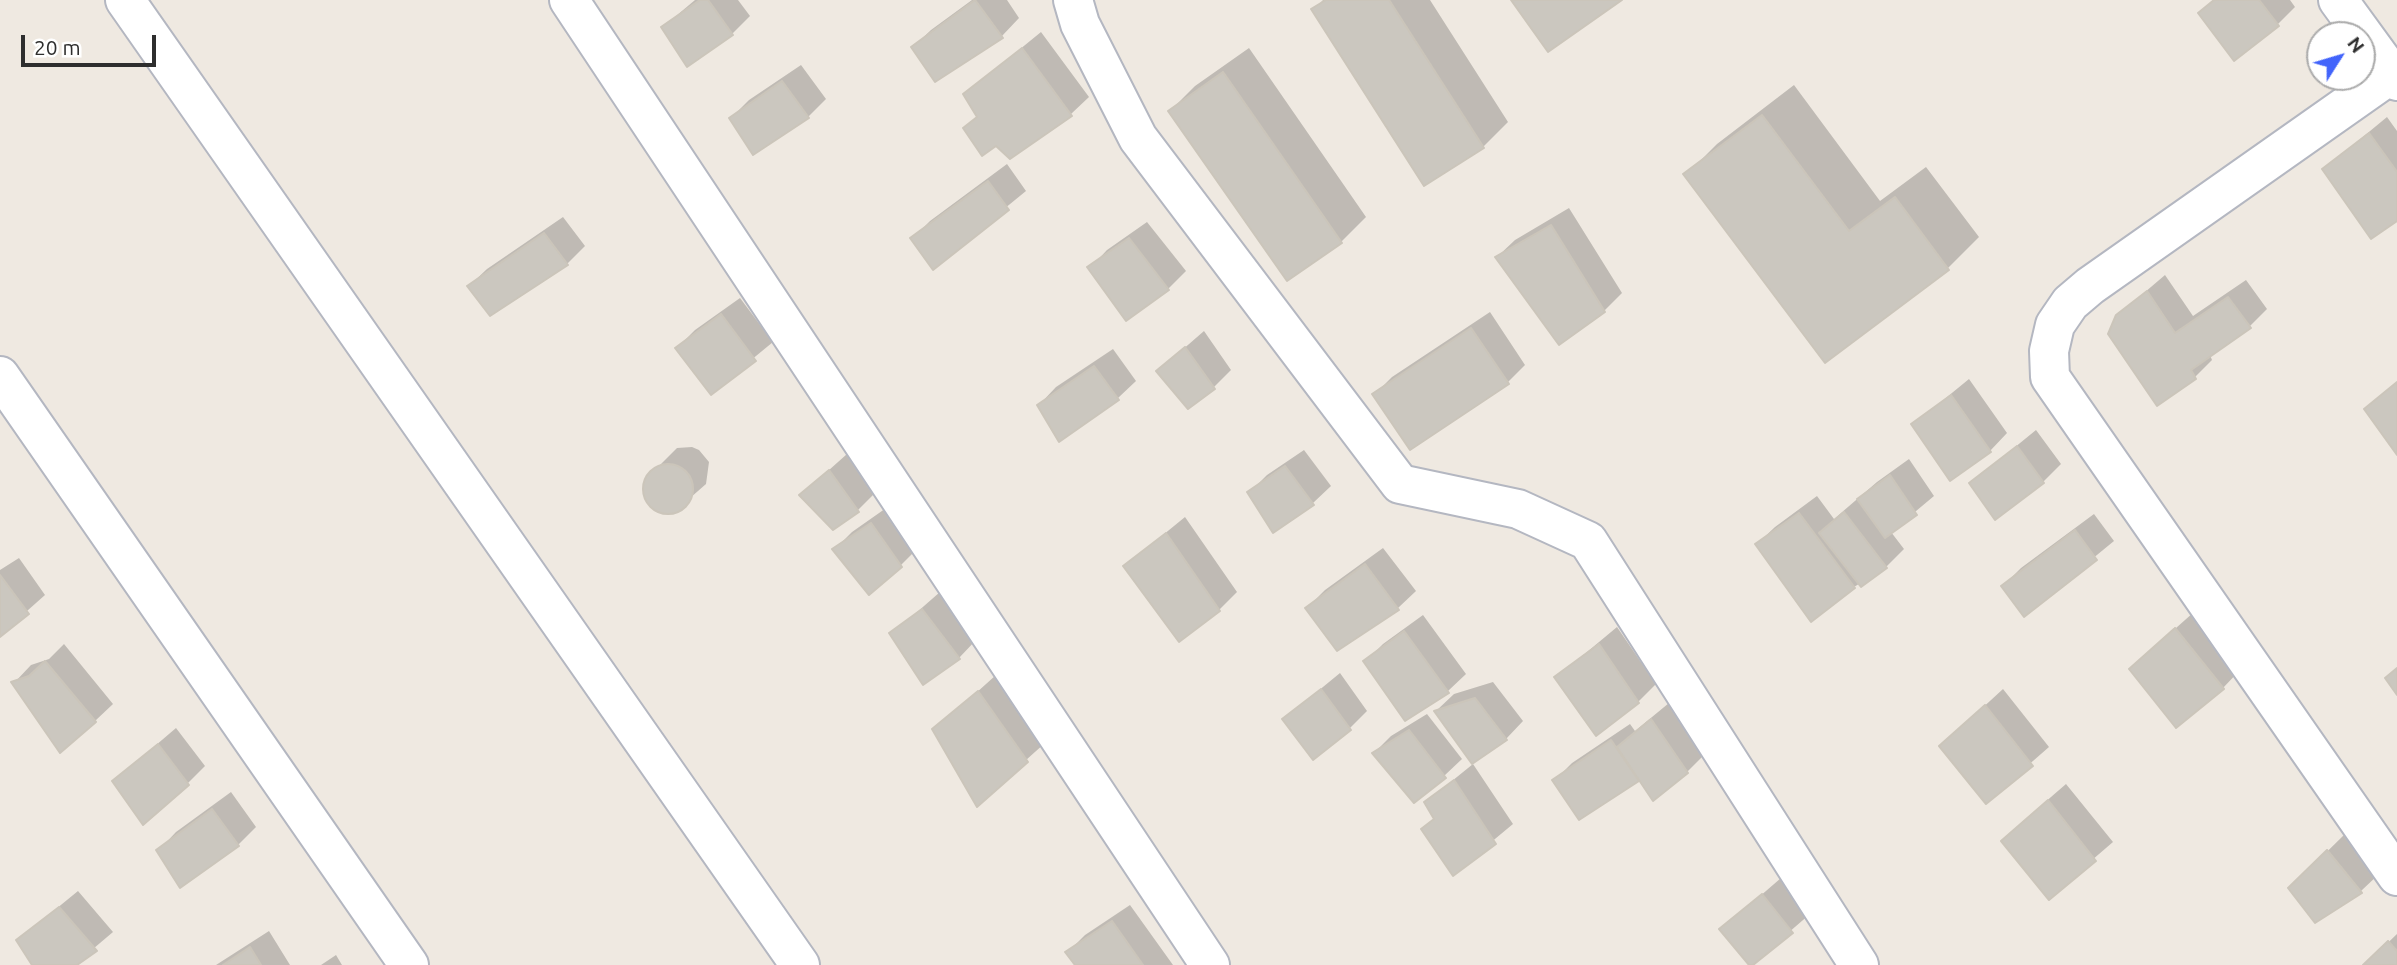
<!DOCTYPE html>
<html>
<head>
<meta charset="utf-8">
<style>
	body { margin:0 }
	#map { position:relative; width:2397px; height:965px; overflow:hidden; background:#efe9e1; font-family:Ubuntu,sans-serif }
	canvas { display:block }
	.north { position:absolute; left:2306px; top:21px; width:70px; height:70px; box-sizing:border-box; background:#fff; border:2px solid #ababab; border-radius:50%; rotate:53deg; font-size:19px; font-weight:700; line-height:28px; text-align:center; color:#2e2e2e }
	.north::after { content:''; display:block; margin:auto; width:24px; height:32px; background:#4264fb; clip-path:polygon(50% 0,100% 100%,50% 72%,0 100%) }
	.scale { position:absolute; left:21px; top:35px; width:135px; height:32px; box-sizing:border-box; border:4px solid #2e2e2e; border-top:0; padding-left:9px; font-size:21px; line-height:24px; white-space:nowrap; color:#2e2e2e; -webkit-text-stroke:5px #fff; paint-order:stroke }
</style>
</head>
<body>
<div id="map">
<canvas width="2397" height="965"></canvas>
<div class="north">N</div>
<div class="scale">20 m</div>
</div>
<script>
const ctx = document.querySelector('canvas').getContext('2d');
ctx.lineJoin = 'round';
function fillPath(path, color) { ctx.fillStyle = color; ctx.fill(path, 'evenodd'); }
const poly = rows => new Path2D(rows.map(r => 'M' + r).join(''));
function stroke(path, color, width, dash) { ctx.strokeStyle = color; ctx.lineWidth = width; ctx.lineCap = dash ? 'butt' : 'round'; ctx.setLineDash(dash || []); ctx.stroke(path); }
fillPath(poly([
	[695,0,738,0,750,16,732,34,687,65,663,27],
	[972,0,1007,0,1019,18,1002,36,936,79,913,47,931,30],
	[1323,0,1430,0,1508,122,1483,147,1314,10],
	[2213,0,2290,0,2295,7,2277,25,2200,13],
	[1041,32,1089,97,1071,114,1010,157,996,144,966,128,978,116,965,94],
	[1249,48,1366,217,1341,242,1170,111,1195,86],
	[801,65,826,99,808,117,731,118,749,100],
	[1794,85,1880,201,1926,167,1979,237,1948,268,1825,360,1686,175,1717,144],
	[2387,117,2397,131,2397,219,2324,169],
	[1007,164,1026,191,933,267,912,239,930,221],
	[1569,208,1622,293,1604,311,1560,342,1497,257,1515,240],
	[563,217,585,246,567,264,490,313,469,286,487,269],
	[1147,222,1186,271,1168,289,1127,319,1090,268,1107,250],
	[2165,275,2193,316,2246,280,2267,309,2249,327,2210,355,2212,360,2194,378,2117,316],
	[740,298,773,342,711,393,677,348,695,330],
	[1490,312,1525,365,1508,382,1375,394,1392,377],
	[1204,331,1231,370,1214,387,1158,371],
	[1113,349,1136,381,1118,398,1060,440,1039,405,1056,387],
	[1969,379,2007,433,1990,451,1914,424],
	[2036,430,2061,464,2043,482,1971,483],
	[692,447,699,450,709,462,706,484,674,512,659,511,647,501,644,486,647,478,677,448],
	[1304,450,1331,486,1313,503,1273,531,1250,492,1267,475],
	[847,454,875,493,858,510,801,495],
	[1909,459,1934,496,1891,532,1904,549,1886,567,1854,587,1757,544,1775,527,1817,496,1834,519,1877,482],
	[889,506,918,548,900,566,834,550,852,532],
	[2094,514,2114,541,2025,614,2003,586,2021,568],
	[1185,517,1237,592,1219,610,1125,566],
	[1383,548,1416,591,1398,608,1337,649,1307,608,1325,590],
	[19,558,45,595,0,635,0,570],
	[940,592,976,640,959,658,892,634],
	[2194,612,2240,670,2223,688,2149,652],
	[1423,615,1466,674,1448,691,1405,719,1365,662,1383,644],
	[1617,627,1656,684,1638,702,1557,677],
	[64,644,113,704,95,721,14,683,31,665,49,659],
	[1340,673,1367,711,1349,729,1284,719],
	[996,675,1045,743,977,804,935,730],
	[1493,682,1523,721,1506,739,1436,711,1454,694],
	[2003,689,2049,747,1986,802,1941,746],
	[1669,703,1705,754,1687,772,1639,778,1579,818,1554,781,1572,763,1630,724,1635,731],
	[1427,714,1462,759,1444,776,1374,753,1391,736],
	[176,728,205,766,187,784,114,781],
	[1473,764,1513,824,1454,873,1436,818,1426,802],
	[2066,784,2113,842,2049,897,2021,823],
	[231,792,256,827,238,845,181,885,159,850,176,832],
	[2345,834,2379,874,2361,891,2315,921,2290,888],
	[1781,878,1810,914,1751,965,1722,929],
	[78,891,113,932,74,965,35,965,18,940],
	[1130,905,1173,965,1077,965,1068,952,1085,935],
	[269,931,290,965,216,965],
	[2397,934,2397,965,2365,965,2369,961],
	[336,955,342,965,321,965]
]), '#0003');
const building = poly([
	[700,0,708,0,733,35,687,67,661,27,700,0],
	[975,0,1003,38,935,82,911,47,975,0],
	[1326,0,1389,0,1484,148,1424,186,1311,9,1326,0],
	[1511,0,1622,0,1548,52,1511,0],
	[2214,0,2259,0,2279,26,2234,61,2198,13,2214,0],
	[1022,48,1072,116,1010,159,996,146,982,156,963,128,977,117,963,94,1022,48],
	[1223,72,1342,243,1287,281,1168,111,1223,72],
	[782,81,809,118,753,155,729,118,782,81],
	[1762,115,1849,231,1895,197,1949,270,1825,363,1683,174,1762,115],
	[2369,133,2397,172,2397,221,2371,239,2322,169,2369,133],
	[988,181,1009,210,933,270,910,238,988,181],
	[1551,225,1605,312,1559,345,1495,257,1551,225],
	[544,233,568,265,490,316,467,286,544,233],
	[1129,238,1169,290,1126,321,1087,267,1129,238],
	[2147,291,2175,333,2228,297,2251,328,2191,370,2196,379,2157,406,2108,334,2116,315,2147,291],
	[721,314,756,361,711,395,675,348,721,314],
	[1471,328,1509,384,1410,450,1372,394,1471,328],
	[1185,347,1215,389,1188,409,1156,371,1185,347],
	[1094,366,1119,400,1059,442,1037,405,1094,366],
	[2397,382,2397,455,2364,409,2397,382],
	[1951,395,1991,452,1950,481,1911,424,1951,395],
	[2017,446,2044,483,1995,520,1969,483,2017,446],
	'643 489a25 25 0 1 1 50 0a25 25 0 1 1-50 0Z',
	[1285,466,1314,505,1273,533,1247,492,1285,466],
	[829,470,859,512,833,530,799,495,829,470],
	[1890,475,1917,515,1885,538,1857,499,1890,475],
	[1844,512,1887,568,1861,587,1819,533,1844,512],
	[1799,513,1855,588,1811,622,1755,544,1799,513],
	[871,523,902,567,869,595,832,549,871,523],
	[2075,530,2097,560,2024,617,2001,586,2075,530],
	[1166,533,1220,611,1179,642,1123,566,1166,533],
	[1365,564,1399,610,1337,651,1305,608,1365,564],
	[0,575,29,614,0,637,0,575],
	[922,609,960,659,923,685,889,633,922,609],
	[2175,628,2224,689,2176,728,2129,669,2175,628],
	[1404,631,1449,693,1405,721,1363,661,1404,631],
	[1599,644,1639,703,1596,736,1554,677,1599,644],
	[45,661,96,722,60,753,11,682,29,676,45,661],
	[2397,668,2397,695,2385,678,2397,668],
	[1321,689,1351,730,1313,760,1282,719,1321,689],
	[978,691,1028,762,977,807,932,729,978,691],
	[1475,698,1507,740,1472,764,1434,711,1475,698],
	[1985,705,2033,766,1986,804,1939,746,1985,705],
	[1651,719,1688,773,1653,801,1617,747,1651,719],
	[1409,730,1446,778,1414,803,1372,753,1409,730],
	[1611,740,1639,781,1579,820,1552,780,1611,740],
	[158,744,189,785,143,825,112,781,158,744],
	[1454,780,1496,844,1453,876,1421,829,1434,819,1424,802,1454,780],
	[2048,800,2096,861,2049,900,2001,841,2048,800],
	[212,809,239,846,180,888,156,850,212,809],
	[2327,850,2362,893,2315,923,2288,888,2327,850],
	[1762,894,1793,933,1753,965,1749,965,1719,929,1762,894],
	[59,907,97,951,77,965,32,965,16,940,59,907],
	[1112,921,1143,965,1075,965,1065,952,1112,921],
	[2388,941,2397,951,2397,965,2363,965,2388,941],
	[250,947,261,965,223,965,250,947]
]);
fillPath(building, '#cbc7bf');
stroke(building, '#cbc5ba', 2);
const minor = poly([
	[125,0,800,965],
	[569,0,1210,965],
	[1073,0,1080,24,1138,138,1400,484,1518,509,1588,541,1859,965],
	[2338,0,2397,81],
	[2397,70,2090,286,2070,303,2055,325,2049,351,2050,377,2397,876],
	[0,376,409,965]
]);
stroke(minor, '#b4b7c1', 42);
stroke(minor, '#fff', 38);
</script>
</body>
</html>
